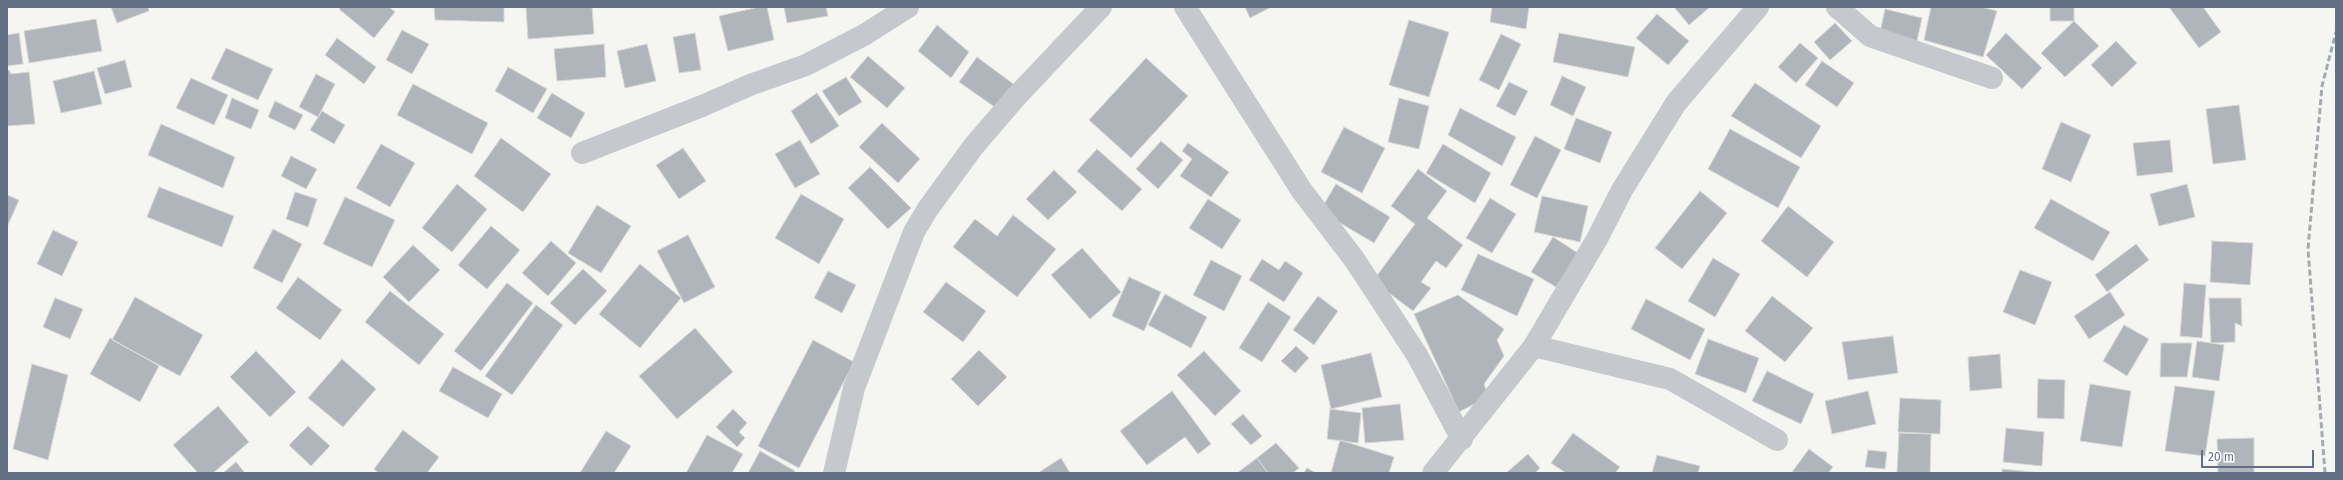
<!DOCTYPE html>
<html>
<head>
<meta charset="utf-8">
<style>
	body { margin:0 }
	#map { position:relative; width:2343px; height:480px; overflow:hidden; background:#f5f6f2; font-family:"Fira Sans",sans-serif }
	canvas { display:block }
	.frame { position:absolute; inset:0; border:8px solid #636f84; pointer-events:none }
	.scale { position:absolute; left:2201px; top:450px; width:113px; height:18px; box-sizing:border-box; border:2px solid #636f84; border-top:0; padding-left:5px; font-size:12px; line-height:14px; white-space:nowrap; color:#636f84; -webkit-text-stroke:3px #fff; paint-order:stroke }
</style>
</head>
<body>
<div id="map">
<canvas width="2343" height="480"></canvas>
<div class="frame"></div>
<div class="scale">20 m</div>
</div>
<script>
const ctx = document.querySelector('canvas').getContext('2d');
ctx.lineJoin = 'round';
function fillPath(path, color) { ctx.fillStyle = color; ctx.fill(path, 'evenodd'); }
const poly = rows => new Path2D(rows.map(r => 'M' + r).join(''));
function stroke(path, color, width, dash) { ctx.strokeStyle = color; ctx.lineWidth = width; ctx.lineCap = dash ? 'butt' : 'round'; ctx.setLineDash(dash || []); ctx.stroke(path); }
const building = poly([
	[111,7,148,7,149,11,117,23,111,7],
	[341,7,389,7,395,12,374,38,339,9,341,7],
	[434,7,504,7,504,22,435,20,434,7],
	[526,7,592,7,594,34,528,39,526,7],
	[759,7,767,7,774,40,728,51,719,16,759,7],
	[784,7,826,7,828,16,787,23,784,7],
	[1245,7,1271,7,1250,18,1245,7],
	[1492,7,1529,7,1526,29,1490,22,1492,7],
	[1674,7,1710,7,1689,25,1674,7],
	[1931,7,1981,7,1997,11,1983,57,1924,40,1931,7],
	[2050,7,2074,7,2074,21,2050,21,2050,7],
	[2169,7,2203,7,2221,32,2199,48,2169,7],
	[1885,9,1922,18,1917,41,1880,32,1885,9],
	[1657,14,1689,41,1668,65,1636,38,1657,14],
	[96,19,102,51,29,63,24,31,96,19],
	[1409,20,1449,32,1429,97,1389,85,1409,20],
	[2074,21,2099,46,2065,77,2041,53,2074,21],
	[1835,23,1852,41,1830,60,1814,42,1835,23],
	[937,25,969,52,951,78,918,51,937,25],
	[402,30,429,44,412,74,386,60,402,30],
	[19,33,23,64,7,66,7,35,19,33],
	[695,33,701,70,679,73,673,37,695,33],
	[1559,33,1635,47,1628,77,1553,62,1559,33],
	[2006,33,2042,68,2022,89,1986,55,2006,33],
	[1501,34,1521,44,1499,90,1479,80,1501,34],
	[337,38,376,67,364,84,325,55,337,38],
	[2116,41,2137,63,2112,87,2091,65,2116,41],
	[1800,43,1818,58,1796,83,1778,67,1800,43],
	[604,44,606,77,557,81,554,49,604,44],
	[647,44,656,81,625,88,617,51,647,44],
	[226,48,273,69,258,100,211,79,226,48],
	[868,56,905,88,887,108,850,77,868,56],
	[977,57,1016,86,999,110,959,82,977,57],
	[1146,58,1188,96,1131,158,1089,120,1146,58],
	[125,60,132,87,105,94,97,68,125,60],
	[1822,61,1854,83,1837,107,1805,85,1822,61],
	[508,67,547,89,533,113,495,91,508,67],
	[7,70,9,70,11,74,29,72,35,124,7,126,7,70],
	[94,71,102,104,61,113,53,81,94,71],
	[316,74,335,84,318,117,299,107,316,74],
	[1562,76,1586,87,1573,116,1550,105,1562,76],
	[846,77,862,102,839,116,822,91,846,77],
	[191,78,228,95,214,125,176,108,191,78],
	[1509,82,1528,91,1515,116,1496,106,1509,82],
	[1755,83,1821,126,1801,158,1731,116,1755,83],
	[413,84,488,123,472,154,397,115,413,84],
	[552,93,585,113,571,138,537,118,552,93],
	[817,93,839,126,811,144,791,111,817,93],
	[232,98,259,110,251,129,225,118,232,98],
	[1399,98,1429,106,1419,149,1388,142,1399,98],
	[275,101,303,115,295,130,268,117,275,101],
	[2239,105,2246,160,2213,164,2206,109,2239,105],
	[1460,108,1516,137,1502,166,1448,135,1460,108],
	[322,111,345,125,334,144,310,130,322,111],
	[1576,118,1612,132,1600,163,1564,149,1576,118],
	[2061,122,2091,135,2071,182,2042,169,2061,122],
	[882,123,920,159,898,183,859,147,882,123],
	[161,124,235,157,223,188,148,155,161,124],
	[1344,127,1385,148,1362,193,1321,172,1344,127],
	[1730,129,1800,167,1778,208,1708,169,1730,129],
	[1535,136,1561,150,1537,198,1510,185,1535,136],
	[501,138,551,174,523,212,474,176,501,138],
	[800,140,820,174,795,188,775,154,800,140],
	[2170,140,2173,172,2137,176,2133,143,2170,140],
	[1161,141,1183,160,1158,189,1136,169,1161,141],
	[1188,143,1229,172,1211,197,1180,176,1192,159,1182,151,1188,143],
	[381,144,415,163,390,207,356,188,381,144],
	[1443,144,1491,173,1475,203,1426,173,1443,144],
	[683,148,706,181,679,199,656,165,683,148],
	[1097,149,1142,189,1122,211,1077,171,1097,149],
	[291,156,317,169,306,189,281,176,291,156],
	[870,167,911,208,888,229,848,188,870,167],
	[1418,169,1447,191,1427,218,1463,245,1446,268,1436,261,1421,282,1431,288,1413,311,1373,281,1415,224,1391,206,1418,169],
	[1054,170,1077,192,1048,220,1026,199,1054,170],
	[457,184,487,209,452,252,422,228,457,184],
	[1336,184,1390,217,1374,243,1320,211,1336,184],
	[2187,184,2195,217,2159,226,2150,194,2187,184],
	[159,187,234,216,222,247,147,217,159,187],
	[1700,191,1727,213,1682,269,1655,248,1700,191],
	[295,192,317,199,308,227,286,219,295,192],
	[801,194,844,219,819,264,775,238,801,194],
	[7,195,19,200,7,227,7,195],
	[1542,196,1588,206,1580,242,1534,232,1542,196],
	[345,197,395,220,372,267,323,244,345,197],
	[1490,198,1516,214,1492,253,1466,238,1490,198],
	[1208,199,1241,220,1222,249,1189,228,1208,199],
	[2051,199,2110,232,2093,261,2034,228,2051,199],
	[597,205,631,226,601,273,568,253,597,205],
	[1788,206,1834,242,1807,277,1761,241,1788,206],
	[1013,215,1056,249,1017,297,953,247,975,219,997,236,1013,215],
	[491,226,520,250,487,289,458,265,491,226],
	[273,229,302,244,282,283,253,268,273,229],
	[53,230,78,242,62,276,37,264,53,230],
	[688,235,715,287,684,303,657,251,688,235],
	[1553,237,1578,253,1556,287,1531,272,1553,237],
	[551,241,576,263,548,296,522,273,551,241],
	[2212,241,2253,243,2250,285,2210,282,2212,241],
	[2136,244,2149,260,2107,292,2095,275,2136,244],
	[413,245,440,270,409,302,383,277,413,245],
	[1082,248,1121,292,1090,319,1051,275,1082,248],
	[1478,254,1534,279,1517,316,1461,290,1478,254],
	[1713,258,1740,274,1715,317,1688,301,1713,258],
	[1262,259,1279,270,1285,261,1303,273,1284,302,1249,280,1262,259],
	[1211,260,1242,276,1224,311,1193,295,1211,260],
	[640,264,681,298,640,348,599,314,640,264],
	[583,269,607,291,575,325,550,303,583,269],
	[2020,270,2052,282,2035,325,2003,312,2020,270],
	[828,271,856,285,842,313,814,298,828,271],
	[298,277,342,310,320,340,276,308,298,277],
	[1129,277,1161,292,1144,331,1112,316,1129,277],
	[946,282,986,311,963,342,923,312,946,282],
	[507,283,533,303,481,371,454,351,507,283],
	[2184,283,2206,285,2202,338,2180,336,2184,283],
	[390,291,444,334,419,365,365,322,390,291],
	[2110,292,2125,315,2089,339,2074,316,2110,292],
	[1165,294,1207,317,1191,348,1148,325,1165,294],
	[1458,295,1504,329,1497,340,1504,356,1484,384,1488,397,1459,412,1414,314,1458,295],
	[1318,296,1338,311,1314,345,1293,330,1318,296],
	[1772,296,1813,328,1785,362,1745,331,1772,296],
	[135,297,203,335,180,376,112,340,135,297],
	[55,298,83,309,70,339,43,327,55,298],
	[2209,298,2241,298,2242,326,2235,323,2235,342,2211,343,2209,298],
	[1646,299,1705,329,1690,360,1631,329,1646,299],
	[1268,302,1291,317,1262,362,1239,348,1268,302],
	[536,305,563,325,512,395,485,376,536,305],
	[2124,325,2149,339,2127,376,2103,361,2124,325],
	[695,328,733,372,677,419,639,376,695,328],
	[1893,336,1898,373,1848,380,1842,342,1893,336],
	[110,338,159,366,140,402,90,374,110,338],
	[1708,339,1759,358,1746,393,1695,374,1708,339],
	[813,340,854,362,799,468,758,446,813,340],
	[2197,341,2224,345,2219,381,2192,377,2197,341],
	[2161,343,2192,343,2187,377,2160,377,2161,343],
	[1296,346,1309,358,1295,373,1281,361,1296,346],
	[979,350,1007,377,978,406,951,379,979,350],
	[256,351,296,392,270,417,230,377,256,351],
	[1204,351,1241,391,1215,416,1177,375,1204,351],
	[1371,353,1382,397,1331,409,1321,365,1371,353],
	[2000,354,2002,388,1970,391,1968,357,2000,354],
	[342,359,376,389,343,427,308,398,342,359],
	[32,364,68,375,48,460,13,449,32,364],
	[453,367,502,394,488,418,439,391,453,367],
	[1767,371,1814,394,1801,424,1752,401,1767,371],
	[2038,379,2065,380,2064,419,2037,418,2038,379],
	[2090,384,2131,391,2122,447,2080,441,2090,384],
	[2175,386,2215,391,2205,456,2165,451,2175,386],
	[1172,391,1211,444,1198,454,1185,437,1147,465,1120,431,1172,391],
	[1868,391,1876,424,1832,434,1825,401,1868,391],
	[1900,398,1941,400,1940,434,1898,432,1900,398],
	[1400,404,1404,440,1365,443,1362,408,1400,404],
	[218,406,249,442,213,473,198,473,173,445,218,406],
	[733,409,747,423,739,432,745,438,737,447,716,427,733,409],
	[1330,409,1361,413,1358,443,1327,439,1330,409],
	[1243,414,1262,436,1251,445,1231,424,1243,414],
	[308,426,330,446,311,466,289,445,308,426],
	[2006,428,2044,432,2042,466,2003,462,2006,428],
	[403,430,439,457,427,473,379,473,374,469,403,430],
	[606,431,631,446,614,473,580,473,606,431],
	[1573,433,1620,467,1615,473,1566,473,1551,463,1573,433],
	[1899,433,1931,434,1930,473,1897,473,1899,433],
	[707,435,743,454,732,473,686,473,707,435],
	[2254,438,2254,473,2218,473,2217,439,2254,438],
	[1340,440,1394,457,1389,473,1331,473,1340,440],
	[1276,443,1299,468,1293,473,1268,473,1257,458,1276,443],
	[1809,449,1833,467,1828,473,1792,472,1809,449],
	[1868,450,1887,452,1885,469,1865,467,1868,450],
	[760,451,795,471,794,473,748,473,760,451],
	[1528,454,1540,468,1535,473,1506,473,1528,454],
	[1657,455,1700,466,1698,473,1652,473,1657,455],
	[1061,458,1070,473,1038,473,1061,458],
	[1257,458,1268,473,1237,473,1257,458],
	[236,462,245,473,223,473,236,462],
	[1307,468,1316,473,1304,473,1307,468],
	[2002,469,2041,473,2002,473,2002,469]
]);
fillPath(building, '#b0b5bc');
stroke(building, '#d7d7d5', 1);
stroke(poly([
	[1185,7,1302,191,1354,259,1417,355,1462,439],
	[1837,7,1870,36,1992,78],
	[582,153,702,106,750,85,806,65,864,35,908,7],
	[1534,346,1670,379,1777,440],
	[834,473,854,388,914,232,927,210,973,147,1015,98,1101,7],
	[1433,473,1534,346,1597,239,1622,190,1676,103,1758,7]
]), '#c5c8cc', 22);
stroke(poly([
	[2325,473,2308,249,2322,86,2336,32]
]), '#a5a9b0', 3, [6, 3]);
</script>
</body>
</html>
